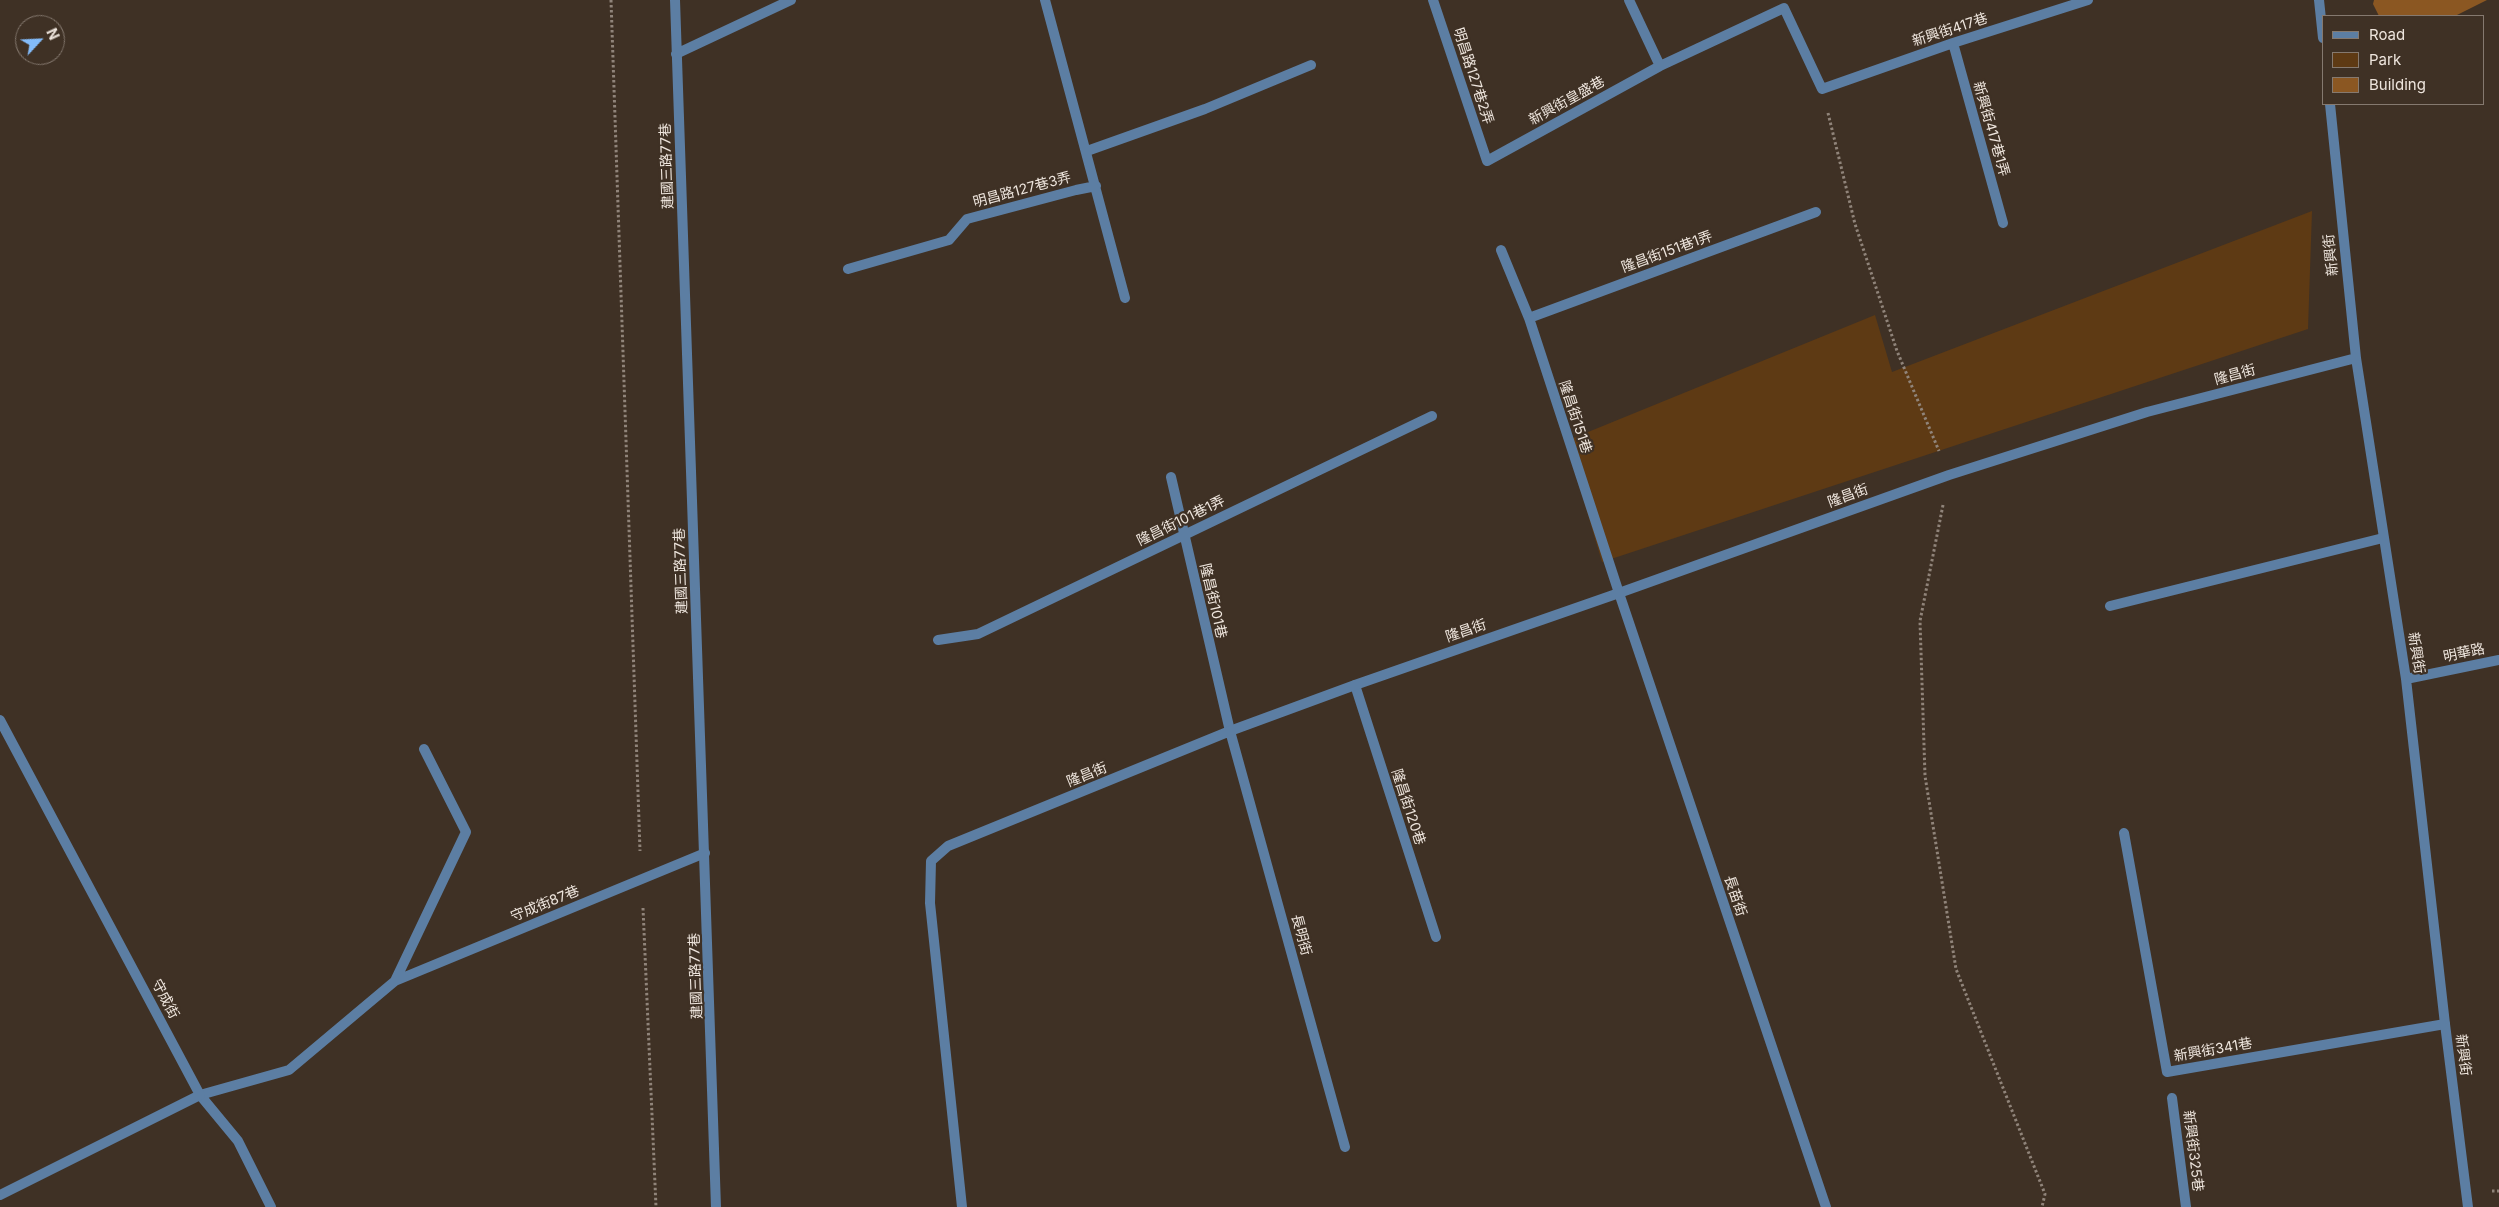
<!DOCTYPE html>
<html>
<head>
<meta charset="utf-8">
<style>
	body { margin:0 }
	#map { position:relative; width:2499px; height:1207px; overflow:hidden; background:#3f3125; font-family:Inter,sans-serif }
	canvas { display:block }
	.legend { position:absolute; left:2322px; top:15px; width:162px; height:90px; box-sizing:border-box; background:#3f3125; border:1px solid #85796f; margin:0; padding:6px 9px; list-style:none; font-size:15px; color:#eee5dd }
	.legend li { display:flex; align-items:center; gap:10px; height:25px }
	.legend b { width:25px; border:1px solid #85796f }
	.north { position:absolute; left:15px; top:15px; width:50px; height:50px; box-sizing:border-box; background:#3f3125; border:1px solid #85796f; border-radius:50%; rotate:65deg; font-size:14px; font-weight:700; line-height:20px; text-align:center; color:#eee5dd }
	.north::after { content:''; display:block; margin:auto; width:18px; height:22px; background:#83bcfb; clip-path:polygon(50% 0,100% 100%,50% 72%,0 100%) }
</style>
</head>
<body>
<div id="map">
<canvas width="2499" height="1207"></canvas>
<ul class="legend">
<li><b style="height:6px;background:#5c7ea3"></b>Road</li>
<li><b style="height:14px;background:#5e3a14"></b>Park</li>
<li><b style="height:14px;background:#8b5722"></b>Building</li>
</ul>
<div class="north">N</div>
</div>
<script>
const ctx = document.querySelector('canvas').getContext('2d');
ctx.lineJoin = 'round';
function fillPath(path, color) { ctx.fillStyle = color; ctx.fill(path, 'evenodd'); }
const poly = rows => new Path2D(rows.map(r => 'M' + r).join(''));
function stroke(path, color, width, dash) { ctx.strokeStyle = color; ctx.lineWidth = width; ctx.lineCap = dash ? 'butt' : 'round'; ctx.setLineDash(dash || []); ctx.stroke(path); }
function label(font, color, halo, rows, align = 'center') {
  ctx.font = font + ' Inter,"Noto Sans TC",sans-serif'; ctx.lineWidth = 4.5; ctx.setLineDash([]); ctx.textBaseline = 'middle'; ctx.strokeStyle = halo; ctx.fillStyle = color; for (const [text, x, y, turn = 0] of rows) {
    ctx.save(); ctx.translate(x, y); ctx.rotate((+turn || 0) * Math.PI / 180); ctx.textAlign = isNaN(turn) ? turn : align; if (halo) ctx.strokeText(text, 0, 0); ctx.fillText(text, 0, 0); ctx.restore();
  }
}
fillPath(poly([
	[2312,211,2308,329,1602,562,1566,441,1875,315,1892,372]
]), '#5e3a14');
fillPath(poly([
	[2374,0,2487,0,2455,16,2379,16,2373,4]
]), '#8b5722');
stroke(poly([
	[611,0,640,851],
	[1828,113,1855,224,1897,351,1939,451],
	[1943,505,1920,621,1925,776,1956,969,2045,1194,2042,1207],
	[643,908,656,1207],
	[2492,1191,2499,1191]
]), '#90847a', 3, [2.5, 2.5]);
stroke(poly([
	[1045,0,1125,298],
	[1433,0,1487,161,1660,66,1784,8,1822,89,1953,43,2088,0],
	[1629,0,1660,66],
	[1953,43,2003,223],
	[1087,151,1205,109,1311,65],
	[1501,250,1529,318,1619,593],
	[848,269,949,240,967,219,1076,190,1096,186],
	[1529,318,1816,212],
	[1171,477,1230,731],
	[2110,606,2383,538],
	[938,640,978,634,1432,416],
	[1355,685,1436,937],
	[2124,833,2167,1072,2445,1024],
	[395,981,705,853],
	[2172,1098,2186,1207],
	[271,1207,238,1141,200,1095,289,1070,395,981,466,832,424,749]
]), '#5c7ea3', 10);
stroke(poly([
	[675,0,716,1207],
	[2319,0,2323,38],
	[676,54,791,0],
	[2330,104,2356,358,2406,679,2445,1024,2468,1207],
	[1619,593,1826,1207],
	[2406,679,2499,660],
	[0,720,200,1095,0,1195],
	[1230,731,1345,1147],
	[962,1207,930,903,931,861,948,846,1230,731,1355,685,1619,593,1949,475,2147,412,2356,358]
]), '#5c7ea3', 10);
label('14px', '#eee5dd', '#3f3125', [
	["新興街417巷",1950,30,-18],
	["明昌路127巷2弄",1473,76,72],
	["新興街皇盛巷",1567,101,-29],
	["新興街417巷1弄",1991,129,74],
	["建國三路77巷",667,166,-92],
	["明昌路127巷3弄",1022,190,-15],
	["隆昌街151巷1弄",1667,252,-20],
	["新興街",2331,255,-96],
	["隆昌街",2235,375,-15],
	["隆昌街151巷",1575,417,72],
	["隆昌街",1848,496,-20],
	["隆昌街101巷1弄",1181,521,-26],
	["建國三路77巷",681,571,-92],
	["隆昌街101巷",1213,601,77],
	["隆昌街",1466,631,-19],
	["新興街",2416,653,81],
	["明華路",2464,653,-12],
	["隆昌街",1087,775,-22],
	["隆昌街120巷",1408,807,72],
	["長苗街",1735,896,71],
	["守成街87巷",545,904,-22],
	["長明街",1301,935,75],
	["建國三路77巷",696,976,-92],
	["守成街",165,999,62],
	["新興街341巷",2213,1050,-10],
	["新興街",2463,1055,83],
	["新興街325巷",2193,1151,83]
]);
</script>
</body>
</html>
